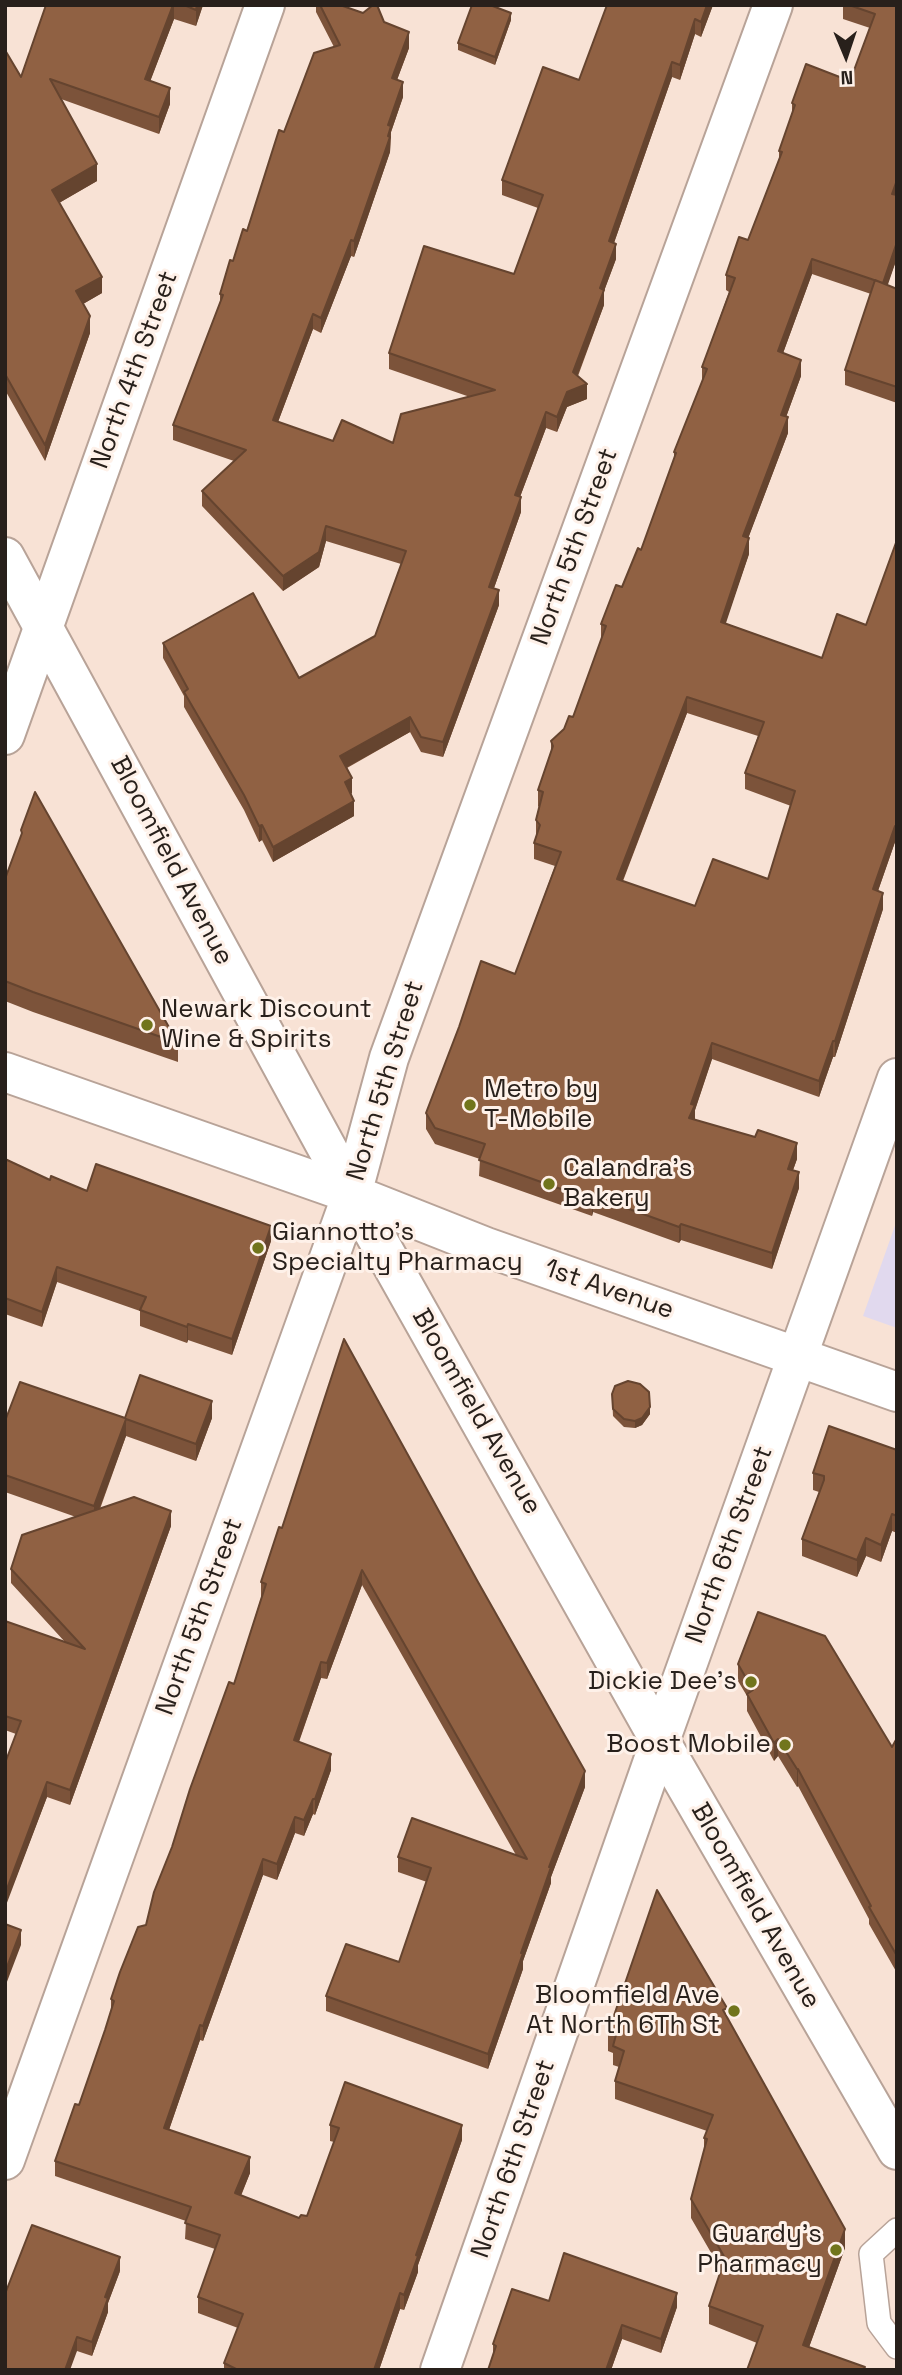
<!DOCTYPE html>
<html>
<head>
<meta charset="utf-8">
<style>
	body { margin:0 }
	#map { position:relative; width:902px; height:2375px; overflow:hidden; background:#f8e2d5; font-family:"Space Grotesk",sans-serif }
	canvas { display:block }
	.frame { position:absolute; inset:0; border:7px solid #28201b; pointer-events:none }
	.north { position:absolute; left:811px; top:21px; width:70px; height:70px; -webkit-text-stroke:5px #fef1e9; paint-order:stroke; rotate:178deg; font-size:19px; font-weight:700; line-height:28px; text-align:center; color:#28201b }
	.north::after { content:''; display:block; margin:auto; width:24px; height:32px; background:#28201b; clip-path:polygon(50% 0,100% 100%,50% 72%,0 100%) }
</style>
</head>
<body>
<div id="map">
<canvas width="902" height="2375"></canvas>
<div class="frame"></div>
<div class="north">N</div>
</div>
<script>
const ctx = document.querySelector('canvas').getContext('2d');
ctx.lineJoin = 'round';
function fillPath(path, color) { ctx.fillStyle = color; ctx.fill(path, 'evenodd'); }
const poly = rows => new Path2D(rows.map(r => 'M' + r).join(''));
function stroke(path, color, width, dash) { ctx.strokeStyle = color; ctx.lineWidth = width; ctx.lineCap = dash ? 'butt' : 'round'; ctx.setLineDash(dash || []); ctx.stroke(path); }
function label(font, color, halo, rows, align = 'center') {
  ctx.font = font + ' "Space Grotesk",sans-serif'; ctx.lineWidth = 6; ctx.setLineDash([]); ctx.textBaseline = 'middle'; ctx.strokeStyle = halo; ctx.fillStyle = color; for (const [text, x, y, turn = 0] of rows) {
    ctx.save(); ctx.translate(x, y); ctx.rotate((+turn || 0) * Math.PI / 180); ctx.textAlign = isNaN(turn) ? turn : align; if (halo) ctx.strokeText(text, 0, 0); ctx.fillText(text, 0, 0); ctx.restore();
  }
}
fillPath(poly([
	[897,1220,897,1328,863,1316]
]), '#e1d9ee');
const service = poly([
	[897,2230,871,2254,879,2323,897,2347]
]);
const minor = poly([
	[5,735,265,5],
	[5,1072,352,1194,486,1247,897,1392],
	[660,1741,897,1078],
	[5,2160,352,1194,389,1058,773,5]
]);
const tertiary = poly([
	[440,2370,660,1741]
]);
const primary = poly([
	[5,557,352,1194,660,1741,897,2150]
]);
stroke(service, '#b8a398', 26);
stroke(minor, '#b8a398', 42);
stroke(tertiary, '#b8a398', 42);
stroke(primary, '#b8a398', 42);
stroke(service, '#fff', 23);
stroke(minor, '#fff', 38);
stroke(tertiary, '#fff', 38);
stroke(primary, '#fff', 38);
fillPath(poly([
	[46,5,203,5,196,26,174,19,150,81,170,104,159,134,61,99,97,181,59,203,102,293,83,304,90,333,45,461,5,390,5,50,21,77],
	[316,5,340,5,384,22,409,48,397,80,403,97,391,132,390,152,354,257,351,256,321,333,313,329,278,422,333,441,393,443,470,397,389,369,389,353,514,274,538,208,502,195,502,180,579,80,607,5,713,5,701,37,695,34,680,80,672,77,614,243,616,259,604,291,604,305,578,376,587,399,567,407,557,432,546,428,520,497,521,512,494,588,499,605,443,757,421,752,410,732,347,768,352,793,351,794,354,816,273,862,262,840,259,842,244,810,184,707,184,696,163,658,163,643,299,678,375,636,401,564,326,541,319,567,283,591,202,506,202,491,234,461,173,440,173,425,220,304,220,294,247,231,284,132,334,47,316,12],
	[843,5,897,5,897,258,887,285,897,289,897,403,845,385,845,370,871,294,812,274,783,353,801,376,786,417,788,433,748,538,749,554,725,623,822,658,866,625,897,540,897,842,895,842,878,891,883,909,835,1057,833,1057,819,1097,712,1059,695,1110,695,1120,797,1159,793,1170,799,1188,772,1269,681,1240,679,1243,593,1212,592,1216,479,1176,480,1159,435,1144,426,1129,426,1113,515,974,555,866,534,859,534,843,536,836,536,820,539,807,538,806,538,790,551,751,551,741,564,729,573,717,601,640,601,624,641,550,674,458,674,452,702,381,702,367,729,292,726,290,726,275,748,240,779,159,779,151,792,114,792,103,850,81,870,28,843,19],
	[687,713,758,736,745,773,745,789,791,806,768,879,695,906,623,881],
	[511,20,495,65,458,50,458,43],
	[21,830,178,1043,178,1062,33,1012,5,1001,5,879,21,838],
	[5,1159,50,1180,271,1241,232,1355,188,1340,187,1343,140,1326,140,1311,57,1282,42,1327,5,1314],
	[344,1339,585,1787,551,1877,551,1883,523,1961,523,1969,488,2069,326,2011,326,1996,399,1962,427,1882,398,1872,398,1857,516,1855,362,1585,327,1679,321,1678,299,1742,331,1770,315,1815,313,1814,304,1836,295,1833,277,1880,263,1875,203,2041,200,2040,169,2130,250,2173,241,2196,299,2218,307,2216,334,2142,330,2141,330,2125,462,2140,418,2265,418,2272,404,2310,400,2309,379,2370,224,2370,224,2363,238,2328,198,2313,198,2297,215,2249,185,2239,186,2221,55,2176,55,2161,79,2105,111,2012,111,1999,146,1925,234,1684,261,1598,261,1582,282,1528],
	[612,1394,650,1414,642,1425,635,1428,624,1427,613,1416],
	[125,1418,212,1418,196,1461,126,1436,100,1509,171,1526,70,1805,47,1797,15,1880,16,1734,5,1730,5,1621,65,1642,11,1583,11,1569,76,1517,5,1492,5,1421],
	[897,1450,897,1533,892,1531,881,1562,866,1556,857,1577,802,1556,802,1539,819,1492,813,1490,813,1473],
	[738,1664,892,1747,897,1738,897,1973,869,1924,869,1919,798,1786,797,1787,778,1756,774,1761,747,1711,747,1696,738,1681],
	[727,2018,845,2248,809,2347,865,2370,757,2343,709,2324,709,2306,721,2270,691,2218,691,2199,704,2150,704,2138,707,2131,615,2099,615,2081,619,2067,613,2065,613,2053,608,2051,608,2033],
	[120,2271,108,2303,108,2312,92,2356,77,2351,5,2370],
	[549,2301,677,2307,661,2353,622,2339,611,2370,488,2370,493,2355,493,2344]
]), '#7c533a');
fillPath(poly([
	[173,5,174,5,174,19,145,95,145,79],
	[197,5,203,5,196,26,196,10],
	[707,5,713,5,701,37,701,22],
	[511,13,511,20,495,65,495,57],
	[695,19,695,34,680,80,680,65],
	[409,32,409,48,392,93,392,78],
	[672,62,672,77,609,257,609,241],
	[403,82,403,97,391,132,390,152,354,257,354,241,388,125],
	[170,88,170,104,159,134,159,117],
	[97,164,97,181,52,207,52,190],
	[897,180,897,196,892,194],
	[351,240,351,256,321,333,321,318],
	[897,242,897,258,883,299,883,283],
	[616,244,616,259,604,291,604,305,573,387,573,372,600,288],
	[812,259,812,274,778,367,778,351],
	[102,277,102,293,76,308,76,291],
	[313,314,313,329,273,435,273,420],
	[90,316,90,333,45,461,45,445],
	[801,360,801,376,781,431,781,415],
	[587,384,587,399,567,407,557,432,557,417,567,392],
	[546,412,546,428,515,510,515,495],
	[788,417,788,433,743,552,743,536],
	[521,497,521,512,489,602,489,587],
	[326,526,326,541,319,567,283,591,283,576],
	[749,538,749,554,721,638,721,622],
	[499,590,499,605,443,757,443,742],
	[687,697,687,713,617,895,617,879],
	[410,717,410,732,340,771,340,756],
	[352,778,352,793,345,797,345,782],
	[354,801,354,816,273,862,273,847],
	[262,825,262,840,259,842,259,826],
	[895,826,895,842,873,905,873,889],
	[883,893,883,909,835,1057,835,1041],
	[833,1041,833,1057,819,1097,819,1081],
	[712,1043,712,1059,695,1110,695,1121,689,1118,691,1104],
	[797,1143,797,1159,788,1184,788,1169],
	[799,1172,799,1188,772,1269,772,1253],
	[593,1196,593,1212,592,1216,592,1200],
	[681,1224,681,1240,679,1243,679,1227],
	[271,1226,271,1241,232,1355,232,1339],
	[57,1267,57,1282,42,1327,42,1312],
	[188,1324,188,1340,187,1343,187,1327],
	[212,1401,212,1418,196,1461,196,1444],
	[650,1407,650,1414,642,1425,635,1428,635,1421],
	[126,1419,126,1436,94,1523,94,1506],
	[171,1511,171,1526,70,1805,70,1790],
	[892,1514,892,1531,881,1562,881,1545],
	[866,1538,866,1556,857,1577,857,1560],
	[362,1570,362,1585,327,1679,327,1663],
	[321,1662,321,1678,294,1755,294,1740],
	[778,1739,778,1756,774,1761,774,1743],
	[331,1754,331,1770,315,1815,315,1799],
	[797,1769,798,1769,798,1786,797,1787],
	[585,1771,585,1787,551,1877,551,1883,523,1961,523,1969,488,2069,488,2054,521,1953,549,1867],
	[47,1782,47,1797,5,1908,5,1894],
	[313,1799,313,1814,304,1836,304,1820],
	[295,1817,295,1833,277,1880,277,1864],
	[263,1859,263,1875,203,2041,203,2026],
	[21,1930,21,1945,5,1987,5,1972],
	[200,2025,200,2040,164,2144,164,2128],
	[462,2125,462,2140,418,2265,418,2272,404,2310,404,2295,416,2255],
	[250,2157,250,2173,235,2209,235,2193],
	[845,2229,845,2248,803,2364,803,2345],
	[120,2257,120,2271,108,2303,108,2312,92,2356,92,2342,105,2297],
	[400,2293,400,2309,379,2370,374,2370],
	[677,2293,677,2307,661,2353,661,2339],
	[622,2325,622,2339,611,2370,606,2370],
	[77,2337,77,2351,70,2370,65,2370]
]), '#65442f');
const building = poly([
	[46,5,173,5,145,79,170,88,159,117,50,79,97,164,52,190,102,277,76,291,90,316,45,445,5,374,5,50,21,77,46,5],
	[184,5,197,5,196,10,184,5],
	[320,5,340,5,363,13,373,5,377,5,384,22,409,32,392,78,403,82,388,125,391,126,388,136,390,137,354,241,351,240,321,318,313,314,273,420,333,441,342,420,393,443,401,414,495,390,389,353,424,246,514,274,543,195,502,180,543,67,579,80,607,5,707,5,701,22,695,19,680,65,672,62,609,241,616,244,600,288,604,290,573,372,587,384,567,392,557,417,546,412,515,495,521,497,489,587,499,590,443,742,421,737,410,717,340,756,352,778,345,782,354,801,273,847,262,825,259,826,244,795,184,692,188,689,163,643,253,593,299,678,375,636,406,551,326,526,319,552,283,576,202,491,246,450,173,425,223,295,220,294,230,260,233,261,243,229,247,231,279,130,284,132,314,53,340,45,320,5],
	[472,5,490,5,511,13,495,57,458,43,472,5],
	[849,5,897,5,897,180,892,194,897,195,897,242,883,283,812,259,778,351,801,360,781,415,788,417,743,536,749,538,721,622,822,658,837,614,866,625,897,540,897,826,895,826,873,889,883,893,835,1041,833,1041,819,1081,712,1043,691,1104,695,1105,689,1118,755,1137,758,1130,797,1143,788,1169,799,1172,772,1253,681,1224,679,1227,593,1196,592,1200,479,1160,485,1144,435,1128,426,1113,459,1027,481,961,515,974,561,852,534,843,540,825,536,820,543,792,538,790,553,746,551,741,564,729,569,716,573,717,606,626,601,624,616,585,622,587,638,548,641,550,676,453,674,452,707,369,702,367,735,278,726,275,739,237,748,240,782,152,779,151,795,105,792,103,806,64,850,81,875,14,849,5],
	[687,697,764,722,745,773,795,791,768,879,713,859,695,906,617,879,687,697],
	[875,280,897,289,897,387,845,370,875,280],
	[35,792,178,1043,33,992,5,981,5,879,22,833,21,830,35,792],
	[5,1159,50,1180,51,1176,87,1191,96,1164,271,1226,232,1339,188,1324,187,1327,140,1310,146,1297,57,1267,42,1312,5,1298,5,1159],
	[344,1339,478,1582,585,1771,549,1867,551,1867,521,1953,523,1953,488,2054,326,1996,346,1944,399,1962,431,1868,398,1857,412,1818,527,1859,362,1570,327,1663,321,1662,294,1740,331,1754,315,1799,313,1799,304,1820,295,1817,277,1864,263,1859,203,2026,200,2025,164,2128,250,2157,235,2193,299,2218,301,2215,307,2216,339,2128,330,2125,345,2082,462,2125,416,2255,418,2256,404,2295,400,2293,374,2370,238,2370,224,2363,243,2314,198,2297,220,2235,185,2223,191,2207,55,2161,75,2104,79,2105,105,2030,114,2001,111,1999,120,1972,138,1927,146,1925,154,1892,172,1847,190,1789,229,1682,234,1684,266,1584,261,1582,279,1527,282,1528,344,1339],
	[140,1375,212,1401,196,1444,126,1419,94,1506,5,1475,5,1421,20,1382,125,1418,140,1375],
	[628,1381,640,1384,649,1392,650,1407,642,1418,635,1421,624,1419,613,1409,612,1394,615,1386,628,1381],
	[829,1426,897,1450,897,1516,892,1514,881,1545,866,1538,857,1560,802,1539,824,1480,824,1476,813,1473,829,1426],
	[134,1497,171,1511,70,1790,47,1782,5,1894,5,1763,21,1721,5,1716,5,1621,85,1649,11,1569,22,1535,134,1497],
	[758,1612,825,1636,892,1747,897,1738,897,1956,869,1907,871,1906,798,1769,797,1769,778,1739,774,1743,747,1694,753,1690,738,1664,758,1612],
	[657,1890,727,2008,723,2010,845,2229,803,2345,865,2367,863,2370,747,2370,763,2326,709,2306,725,2258,691,2199,707,2139,704,2138,713,2115,615,2081,624,2051,613,2046,616,2035,608,2033,657,1890],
	[5,1924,21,1930,5,1972,5,1924],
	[32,2225,120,2257,105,2297,108,2298,92,2342,77,2337,65,2370,5,2370,5,2294,32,2225],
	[564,2253,677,2293,661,2339,622,2325,606,2370,488,2370,496,2346,493,2344,512,2289,549,2301,564,2253]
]);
fillPath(building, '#906143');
stroke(building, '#65442f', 2);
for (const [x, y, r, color] of [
	[147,1025,7,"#71751c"],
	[470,1105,7,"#71751c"],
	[549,1184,7,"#71751c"],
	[258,1248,7,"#71751c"],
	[751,1682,7,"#71751c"],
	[785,1745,7,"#71751c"],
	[734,2011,7,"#71751c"],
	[836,2250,7,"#71751c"]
]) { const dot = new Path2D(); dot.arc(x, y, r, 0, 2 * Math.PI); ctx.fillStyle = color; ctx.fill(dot); stroke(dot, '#fef1e9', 2.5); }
label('26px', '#28201b', '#fef1e9', [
	["North 4th Street",135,370,-70],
	["North 5th Street",575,547,-70],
	["Bloomfield Avenue",171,861,62],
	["North 5th Street",386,1081,-73],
	["1st Avenue",609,1290,19],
	["Bloomfield Avenue",476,1412,60],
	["North 6th Street",730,1545,-70],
	["North 5th Street",200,1617,-70],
	["Bloomfield Avenue",755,1906,60],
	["North 6th Street",514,2159,-71]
]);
label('26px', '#28201b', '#fef1e9', [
	["Newark Discount",161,1010],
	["Wine & Spirits",161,1040],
	["Metro by",484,1090],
	["T-Mobile",484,1120],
	["Calandra's",563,1169],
	["Bakery",563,1199],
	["Giannotto's",272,1233],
	["Specialty Pharmacy",272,1263],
	["Dickie Dee's",737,1682,"right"],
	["Boost Mobile",771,1745,"right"],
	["Bloomfield Ave",720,1996,"right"],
	["At North 6Th St",720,2026,"right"],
	["Guardy's",822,2235,"right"],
	["Pharmacy",822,2265,"right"]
], 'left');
</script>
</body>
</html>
